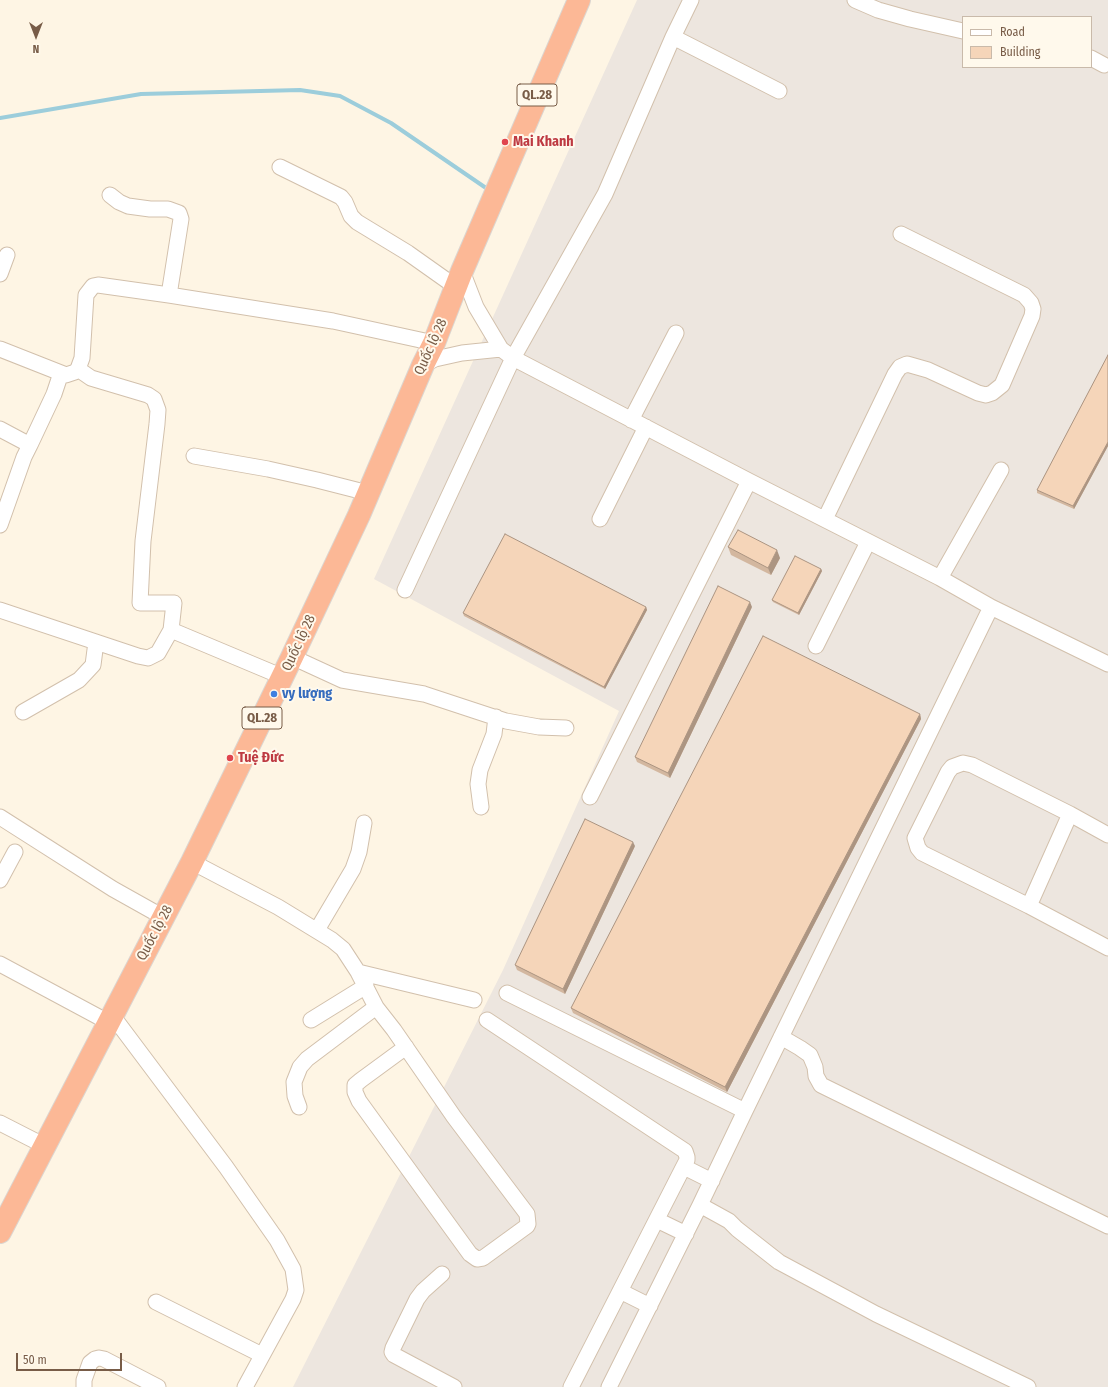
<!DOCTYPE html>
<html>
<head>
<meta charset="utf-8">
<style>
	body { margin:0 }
	#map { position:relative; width:1108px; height:1387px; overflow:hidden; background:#fef5e4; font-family:"Fira Sans Condensed",sans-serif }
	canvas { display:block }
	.legend { position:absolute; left:962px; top:16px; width:130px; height:52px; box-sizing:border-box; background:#fff9ec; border:1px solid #c9baaa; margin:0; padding:5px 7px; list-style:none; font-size:12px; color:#785c47 }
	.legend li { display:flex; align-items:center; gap:8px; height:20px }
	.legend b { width:20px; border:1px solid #c9baaa }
	.north { position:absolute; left:16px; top:16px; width:40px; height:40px; -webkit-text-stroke:3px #fff9ec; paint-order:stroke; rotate:180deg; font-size:11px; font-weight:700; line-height:16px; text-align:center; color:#785c47 }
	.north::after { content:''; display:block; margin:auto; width:14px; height:18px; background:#785c47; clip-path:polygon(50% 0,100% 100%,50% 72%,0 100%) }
	.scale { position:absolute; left:16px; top:1353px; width:106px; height:18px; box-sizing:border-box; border:2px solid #785c47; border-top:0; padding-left:5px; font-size:12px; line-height:14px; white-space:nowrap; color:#785c47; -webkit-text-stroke:3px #fff9ec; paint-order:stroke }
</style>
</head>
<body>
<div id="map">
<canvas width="1108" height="1387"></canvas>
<ul class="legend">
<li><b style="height:5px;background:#fff"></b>Road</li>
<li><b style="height:11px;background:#f5d5b9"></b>Building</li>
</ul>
<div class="north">N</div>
<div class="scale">50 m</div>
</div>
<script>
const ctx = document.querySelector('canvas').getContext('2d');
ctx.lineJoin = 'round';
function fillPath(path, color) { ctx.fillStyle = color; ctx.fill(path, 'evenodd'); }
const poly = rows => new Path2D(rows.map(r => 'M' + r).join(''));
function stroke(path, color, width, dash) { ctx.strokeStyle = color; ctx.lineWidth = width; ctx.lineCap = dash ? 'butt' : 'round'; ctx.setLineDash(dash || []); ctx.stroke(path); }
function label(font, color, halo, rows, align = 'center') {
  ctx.font = font + ' "Fira Sans Condensed",sans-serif'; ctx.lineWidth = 4; ctx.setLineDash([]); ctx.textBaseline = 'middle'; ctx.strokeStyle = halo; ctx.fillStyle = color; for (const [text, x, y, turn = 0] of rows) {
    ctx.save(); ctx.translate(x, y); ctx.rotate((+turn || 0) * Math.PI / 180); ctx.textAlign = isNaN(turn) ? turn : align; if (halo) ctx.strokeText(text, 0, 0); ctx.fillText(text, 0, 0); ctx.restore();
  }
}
fillPath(poly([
	[637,0,1108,0,1108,1387,293,1387,503,970,619,711,374,579],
	[963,17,1091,17,1091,67,963,67]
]), '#ede6df');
stroke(poly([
	[0,118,141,94,300,90,340,96,391,123,486,188]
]), '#9ccddb', 4);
const minor = poly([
	[855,0,878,10,910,19,963,31],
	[673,37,779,91],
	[1091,58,1104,65],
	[280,167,341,197,345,202,351,216,357,222,408,253,456,287],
	[110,195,119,202,128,206,150,209,168,209,179,213,181,219,169,295],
	[462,271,476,307,501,349,513,358,749,481,940,578,991,607,1108,664],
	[0,274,7,255],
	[0,349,66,375,75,372,78,369,82,358,86,295,93,286,98,285,169,295,333,321,434,343],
	[423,365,435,359,462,353,501,349],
	[631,420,676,333],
	[0,429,30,445],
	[194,456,268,469,317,480,368,493],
	[600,519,646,427],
	[825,519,895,374,900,367,907,364,928,370,978,393,986,395,992,393,1002,385,1032,316,1033,309,1031,303,1024,295,901,234],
	[0,525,24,457,30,445,54,394,61,373],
	[940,578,1001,470],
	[405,590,513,358,605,194,673,37,691,0],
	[0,610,138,656,148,658,158,653,171,630,174,603,140,603,143,541,157,424,158,410,154,399,148,395,91,378,78,369],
	[171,630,283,677],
	[816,646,868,542],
	[292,657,342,680,424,694,506,721,539,727,566,728],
	[23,712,79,680,93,665,96,642],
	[590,797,749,481],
	[481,807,478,784,480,770,494,734,496,717],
	[0,817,113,889,163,917],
	[1108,835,1070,814,972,765,963,763,952,767,948,772,915,838,918,848,922,853,1029,906,1108,948],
	[192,862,278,907,332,940,343,949,358,972,474,1000],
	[0,880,15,852],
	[1029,906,1070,814],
	[317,930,353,869,359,852,364,823],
	[0,964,108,1022],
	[358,972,376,1007,394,1030,454,1117,527,1214,528,1224,527,1226,483,1258,477,1259,470,1254,359,1101,355,1092,355,1085,361,1080,406,1047],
	[507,993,745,1111],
	[112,1015,226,1167,277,1240,293,1269,296,1290,293,1299,245,1387],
	[311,1020,366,986],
	[487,1020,685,1151,687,1157,687,1160,571,1387],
	[781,1037,800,1048,810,1055,815,1067,816,1076,821,1085,1108,1226],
	[299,1107,295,1096,294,1082,300,1067,307,1059,376,1007],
	[0,1123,45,1146],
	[684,1167,712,1181],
	[700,1205,729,1221,737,1229,779,1262,876,1314,1028,1387],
	[657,1220,686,1234],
	[442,1274,423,1291,417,1299,393,1348,392,1352,394,1355,454,1387],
	[620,1291,650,1306],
	[156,1302,262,1355],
	[84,1387,84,1380,90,1363,95,1359,99,1358,104,1359,158,1387],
	[609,1387,700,1205,745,1111,991,607]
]);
const highway = poly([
	[0,1232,192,862,292,657,359,515,423,365,434,343,462,271,579,0]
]);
stroke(minor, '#d2c0ac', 17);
stroke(highway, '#dcd5cf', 24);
stroke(minor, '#fff', 15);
stroke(highway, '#fcb896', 22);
fillPath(poly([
	[1108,355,1108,446,1074,509,1037,493,1037,490],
	[728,547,780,558,771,575,731,555],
	[821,569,822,571,799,615,773,602,772,600],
	[646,607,647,610,605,689,464,616,463,613],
	[752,607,670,778,637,762,635,757],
	[920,714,921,719,727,1092,573,1013,571,1008],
	[635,846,565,994,517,970,515,965]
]), '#d3b79f');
fillPath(poly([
	[1108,442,1108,446,1074,509,1073,506],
	[777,550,780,558,771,575,768,568],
	[821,569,822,571,799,615,798,613],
	[750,602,752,607,670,778,668,773],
	[646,607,647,610,605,689,604,687],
	[920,714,921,719,727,1092,725,1087],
	[633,842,635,846,565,994,563,989]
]), '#ac9582');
const building = poly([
	[1108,355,1108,442,1073,506,1037,490,1108,355],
	[738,530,777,550,768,568,728,547,738,530],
	[505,534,646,607,604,687,463,613,505,534],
	[795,556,821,569,798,613,772,600,795,556],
	[718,586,750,602,668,773,635,757,718,586],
	[763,636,920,714,725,1087,571,1008,763,636],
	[585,819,633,842,563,989,515,965,585,819]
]);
fillPath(building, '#f5d5b9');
stroke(building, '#ac9582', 1);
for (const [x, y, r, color] of [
	[505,142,4,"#e0444e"],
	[274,694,4,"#3f7fe0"],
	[230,758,4,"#e0444e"]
]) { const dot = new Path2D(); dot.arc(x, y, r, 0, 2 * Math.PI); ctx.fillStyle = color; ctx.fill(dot); stroke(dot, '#fff9ec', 1.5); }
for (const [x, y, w] of [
	[537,95,40],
	[262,718,40]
]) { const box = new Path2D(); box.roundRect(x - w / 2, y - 11, w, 22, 3); ctx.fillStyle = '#fff9ec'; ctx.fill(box); stroke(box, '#785c47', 1); }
label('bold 13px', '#785c47', null, [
	["QL.28",537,95],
	["QL.28",262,718]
]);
label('bold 14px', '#be3a42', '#fff9ec', [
	["Mai Khanh",513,142],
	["Tuệ Đức",238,758]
], 'left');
label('14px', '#785c47', '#fff9ec', [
	["Quốc lộ 28",431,347,-66],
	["Quốc lộ 28",299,643,-65],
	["Quốc lộ 28",155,933,-62]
]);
label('bold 14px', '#366cbe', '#fff9ec', [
	["vy lượng",282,694]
], 'left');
</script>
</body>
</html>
